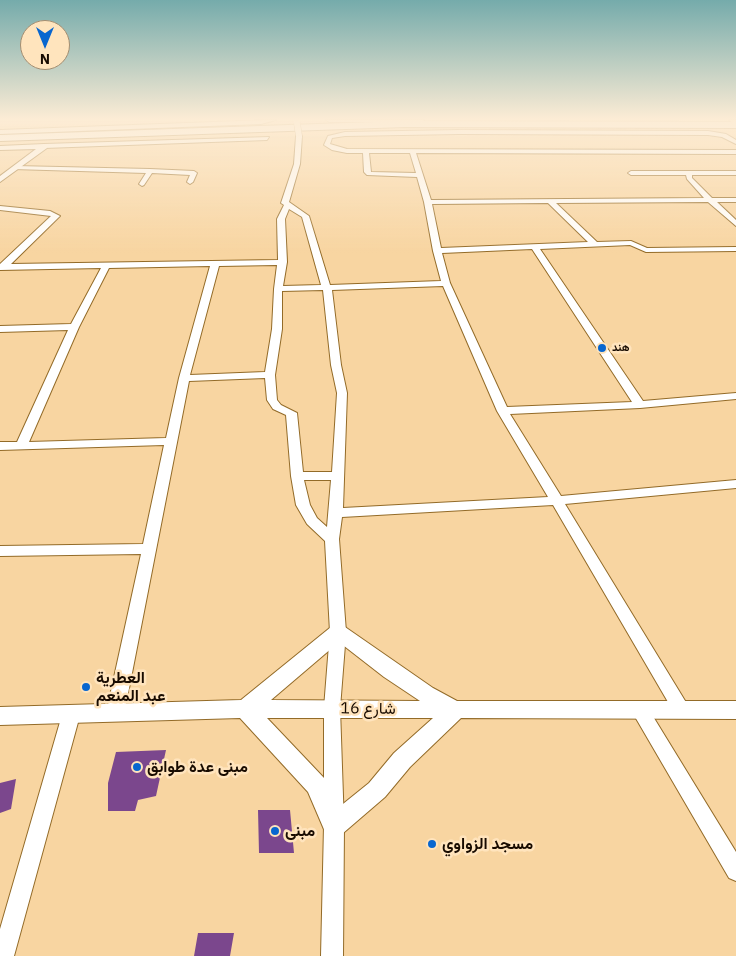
<!DOCTYPE html>
<html>
<head>
<meta charset="utf-8">
<style>
	body { margin:0 }
	#map { position:relative; width:736px; height:956px; overflow:hidden; background:#f8d5a1; font-family:"IBM Plex Sans",sans-serif }
	canvas { display:block }
	.north { position:absolute; left:20px; top:20px; width:50px; height:50px; box-sizing:border-box; background:#ffe4bd; border:1px solid #a38d71; border-radius:50%; rotate:180deg; font-size:14px; font-weight:700; line-height:20px; text-align:center; color:#180b00 }
	.north::after { content:''; display:block; margin:auto; width:18px; height:22px; background:#0866cf; clip-path:polygon(50% 0,100% 100%,50% 72%,0 100%) }
</style>
</head>
<body>
<div id="map">
<canvas width="736" height="956"></canvas>
<div class="north">N</div>
</div>
<script>
const ctx = document.querySelector('canvas').getContext('2d');
ctx.lineJoin = 'round';
function fillPath(path, color) { ctx.fillStyle = color; ctx.fill(path, 'evenodd'); }
const poly = rows => new Path2D(rows.map(r => 'M' + r).join(''));
function stroke(path, color, width, dash) { ctx.strokeStyle = color; ctx.lineWidth = width; ctx.lineCap = dash ? 'butt' : 'round'; ctx.setLineDash(dash || []); ctx.stroke(path); }
function label(font, color, halo, rows, align = 'center') {
  ctx.font = font + ' "IBM Plex Sans",Vazirmatn,sans-serif'; ctx.lineWidth = 5; ctx.setLineDash([]); ctx.textBaseline = 'middle'; ctx.strokeStyle = halo; ctx.fillStyle = color; for (const [text, x, y, turn = 0] of rows) {
    ctx.save(); ctx.translate(x, y); ctx.rotate((+turn || 0) * Math.PI / 180); ctx.textAlign = isNaN(turn) ? turn : align; if (halo) ctx.strokeText(text, 0, 0); ctx.fillText(text, 0, 0); ctx.restore();
  }
}
fillPath(poly([
	[166,750,156,796,138,800,135,811,108,811,108,783,116,752],
	[16,779,11,809,0,813,0,783],
	[258,810,290,810,294,853,259,853],
	[198,933,234,933,230,956,194,956]
]), '#7b478d');
const minor = poly([
	[266,120,276,120,261,124,0,134,0,130,266,120],
	[326,120,424,120,421,122,329,122,326,120],
	[459,130,708,131,726,134,736,140,736,144,722,137,708,135,459,134,345,136,332,138,330,144,347,149,736,150,736,154,416,153,431,200,704,198,687,179,686,175,631,175,628,173,631,171,736,171,736,175,692,175,692,178,712,198,736,198,736,202,717,202,736,220,736,226,708,202,556,203,597,242,631,241,647,248,736,247,736,251,646,252,630,245,540,249,643,401,736,393,736,399,640,408,510,414,561,496,736,480,736,488,565,504,687,704,690,709,687,714,681,716,675,714,553,505,342,517,339,539,346,632,340,708,344,826,343,956,321,956,324,826,324,708,330,632,325,541,307,524,296,505,291,476,286,415,273,409,267,400,265,378,189,381,124,714,121,719,115,721,109,719,106,714,141,554,0,556,0,546,143,544,164,445,0,450,0,442,17,442,68,330,0,332,0,326,71,324,101,268,0,270,0,264,51,216,0,210,0,206,50,211,60,216,11,264,278,260,277,219,284,205,281,203,294,164,296,136,299,134,302,136,300,164,289,202,309,216,330,285,441,281,433,251,424,202,417,177,367,175,364,172,363,153,347,153,332,150,324,145,328,136,345,132,459,130],
	[369,153,410,153,416,173,371,172,369,153],
	[548,203,588,242,441,248,432,204,548,203],
	[289,209,302,217,321,285,283,286,287,262,285,219,289,209],
	[532,249,632,402,507,407,450,283,442,253,532,249],
	[277,265,274,289,272,329,265,372,190,375,219,266,277,265],
	[210,266,179,378,166,438,29,442,79,327,109,268,210,266],
	[443,286,497,411,548,497,343,508,347,393,341,365,332,290,443,286],
	[323,290,331,365,337,393,332,472,303,472,297,413,281,405,277,400,275,375,282,329,282,291,323,290],
	[304,480,331,480,327,527,317,518,310,505,304,480],
	[269,137,267,140,44,148,41,146,44,144,269,137],
	[15,166,150,169,194,171,197,173,193,182,190,184,187,182,190,175,152,173,144,185,142,186,139,184,146,173,13,169,12,168,15,166],
	[640,703,646,705,736,852,736,881,729,878,634,715,631,710,634,705,640,703],
	[71,708,77,710,80,715,14,956,0,956,0,929,62,715,65,710,71,708]
]);
const tertiary = poly([
	[729,120,736,120,736,125,734,124,729,120],
	[44,144,47,144,47,148,0,182,0,176,36,149,0,150,0,146,44,144],
	[338,625,345,627,433,688,457,701,736,701,736,719,461,718,410,767,385,797,342,834,334,837,326,834,308,792,240,718,0,725,0,707,241,700,331,627,338,625],
	[339,642,384,677,420,701,271,700,339,642],
	[267,718,433,718,394,753,369,783,338,808,324,778,267,718]
]);
const trunk = poly([
	[404,121,736,122,736,128,404,127,0,141,0,135,404,121]
]);
stroke(minor, '#936b28', 2);
stroke(tertiary, '#936b28', 2);
stroke(trunk, '#936b28', 2);
fillPath(minor, '#fff');
fillPath(tertiary, '#fff');
fillPath(trunk, '#fff');
const minorBridge = poly([
	[297,123,299,136]
]);
stroke(minorBridge, '#936b28', 7, []);
stroke(minorBridge, '#fff', 6);
const sky = ctx.createLinearGradient(0, 0, 0, 253);
sky.addColorStop(0, '#75abab');
sky.addColorStop(0.47, '#fcecd5');
sky.addColorStop(1, '#fcecd500');
ctx.fillStyle = sky;
ctx.fillRect(0, 0, 736, 253);
for (const [x, y, r, color] of [
	[602,348,5,"#0866cf"],
	[86,687,5,"#0866cf"],
	[137,767,5,"#0866cf"],
	[275,831,5,"#0866cf"],
	[432,844,5,"#0866cf"]
]) { const dot = new Path2D(); dot.arc(x, y, r, 0, 2 * Math.PI); ctx.fillStyle = color; ctx.fill(dot); stroke(dot, '#ffe4bd', 2); }
label('bold 11px', '#180b00', '#ffe4bd', [
	["هند",612,348]
], 'left');
label('bold 16px', '#180b00', '#ffe4bd', [
	["العطرية",96,678],
	["عبد المنعم",96,696],
	["مبنى عدة طوابق",147,767],
	["مبنى",285,831],
	["مسجد الزواوي",442,844]
], 'left');
label('16px', '#180b00', '#ffe4bd', [
	["شارع 16",368,709,1]
]);
</script>
</body>
</html>
